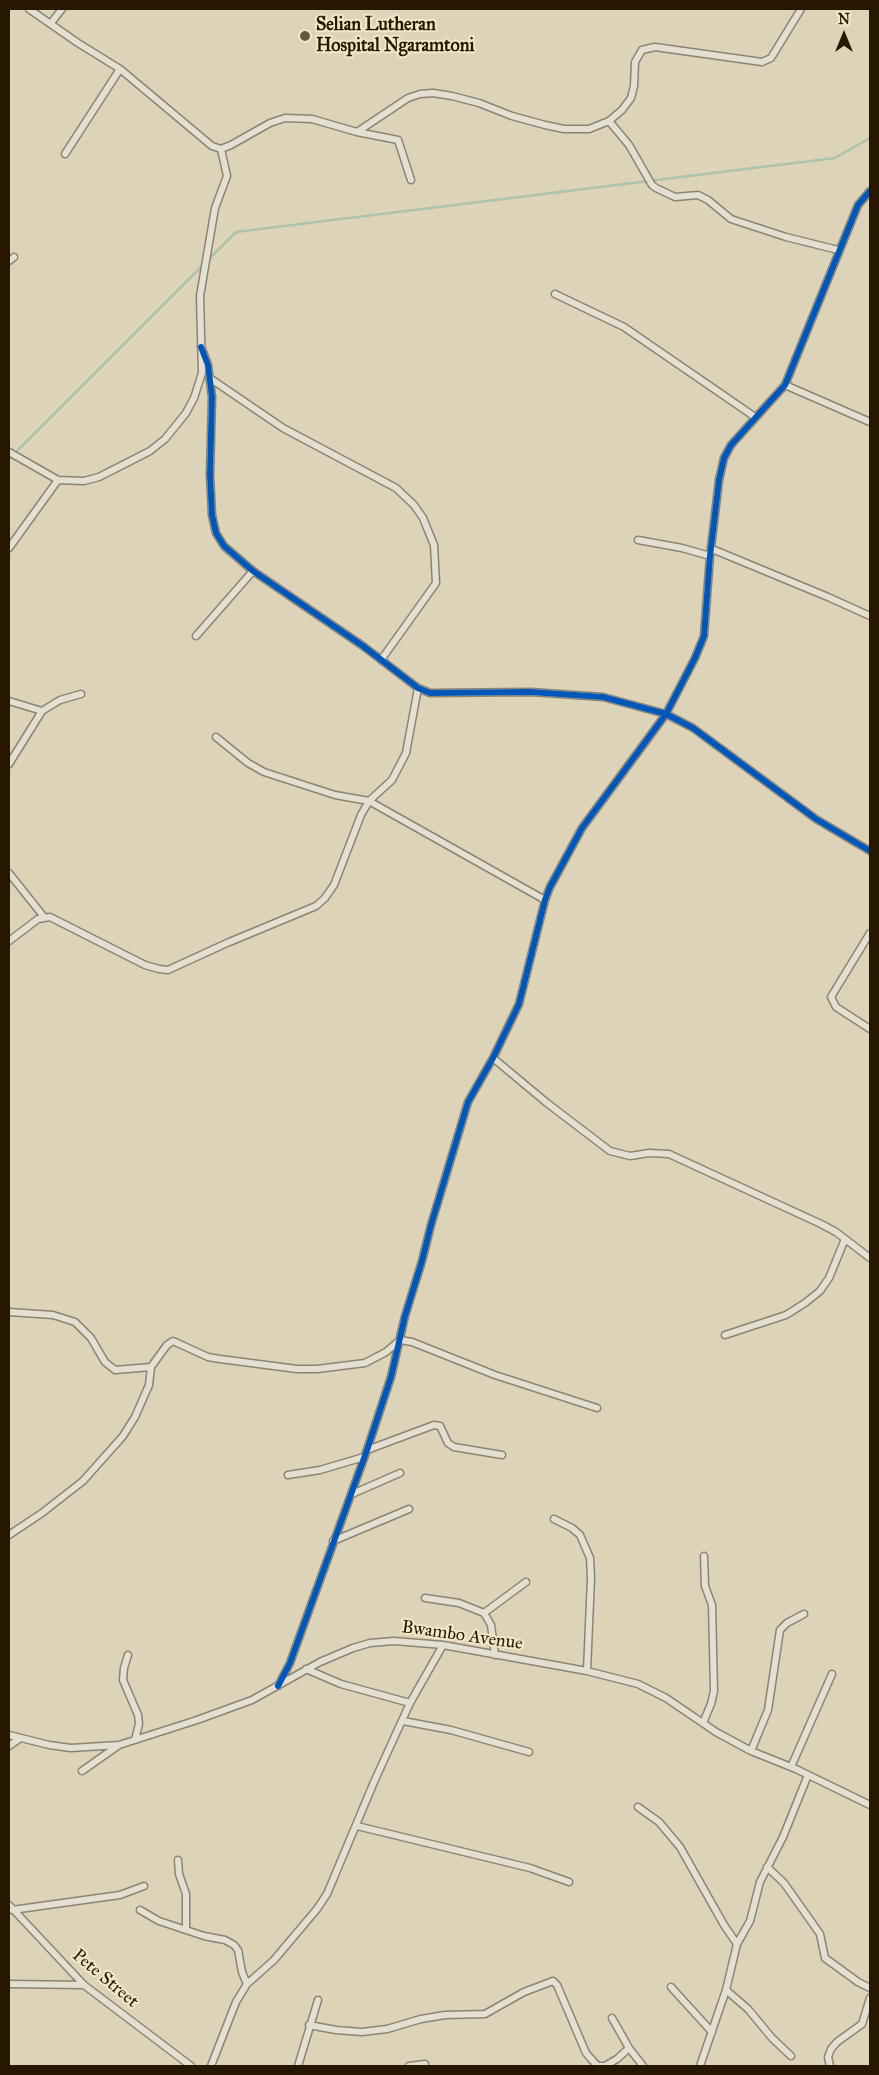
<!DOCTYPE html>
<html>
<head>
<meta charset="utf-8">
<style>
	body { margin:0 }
	#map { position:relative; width:879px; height:2075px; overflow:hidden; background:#dcd3b8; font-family:"IM FELL Great Primer",serif }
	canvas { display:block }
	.frame { position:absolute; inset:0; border:10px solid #281700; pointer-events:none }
	.north { position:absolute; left:819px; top:10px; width:50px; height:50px; -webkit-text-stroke:4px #f2e8c7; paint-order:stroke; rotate:0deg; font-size:14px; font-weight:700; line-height:20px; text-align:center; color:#281700 }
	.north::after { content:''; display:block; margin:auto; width:18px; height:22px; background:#281700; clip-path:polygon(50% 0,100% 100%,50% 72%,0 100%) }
</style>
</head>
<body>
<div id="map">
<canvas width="879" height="2075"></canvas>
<div class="frame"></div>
<div class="north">N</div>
</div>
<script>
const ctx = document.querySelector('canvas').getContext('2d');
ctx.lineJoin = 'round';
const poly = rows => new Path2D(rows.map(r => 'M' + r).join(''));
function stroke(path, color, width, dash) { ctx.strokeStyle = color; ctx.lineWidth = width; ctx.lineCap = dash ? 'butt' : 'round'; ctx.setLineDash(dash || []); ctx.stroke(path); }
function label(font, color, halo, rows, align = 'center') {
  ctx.font = font + ' "IM FELL Great Primer",serif'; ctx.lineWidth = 4; ctx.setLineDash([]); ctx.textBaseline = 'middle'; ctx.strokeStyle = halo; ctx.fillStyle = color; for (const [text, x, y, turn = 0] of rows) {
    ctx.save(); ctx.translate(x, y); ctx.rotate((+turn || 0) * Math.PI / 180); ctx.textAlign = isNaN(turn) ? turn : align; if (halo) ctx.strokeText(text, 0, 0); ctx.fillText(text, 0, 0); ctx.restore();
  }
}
stroke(poly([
	[208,260,236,232,835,158,870,138],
	[9,459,204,264]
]), '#adc2ab', 2.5);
const street = poly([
	[29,9,78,43,120,69,212,146,221,149,231,145,270,123,285,118,312,119,357,132,408,98,420,94,433,93,452,96,479,103,512,116,545,125,564,129,589,129,609,121,622,110,631,98,634,86,635,62,642,50,655,47,762,62,771,58,801,9],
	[51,23,62,9],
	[609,121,629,145,652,185,656,188,675,197,698,195,708,200,731,219,786,237,838,250],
	[357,132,398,140,411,180],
	[65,154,120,69],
	[9,261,14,257],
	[555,294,624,327,755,417],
	[201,347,208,365,212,397,210,475,212,515,216,533,224,546,253,571,363,646,418,688,430,693,531,692,603,697,666,714,693,728,816,819,870,851],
	[211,379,283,428,396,488,414,505,423,518,434,545,436,583,381,660],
	[785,385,870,422],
	[9,452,58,480,84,481,99,477,150,451,165,439,186,413,194,398,202,373,200,296,215,208,227,176,221,149],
	[638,540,682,548,710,556],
	[9,548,58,480],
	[712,549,828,597,870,616],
	[196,636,253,571],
	[9,701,42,711],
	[216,737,248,763,264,772,335,795,369,801,545,900],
	[9,764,42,711,60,700,81,694],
	[9,873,44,917],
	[870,933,831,997,836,1007,870,1029],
	[9,941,38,919,50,917,145,965,159,969,168,970,227,943,316,906,325,898,334,885,361,815,369,801,392,780,406,753,418,688],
	[493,1058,547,1103,610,1151,630,1156,649,1153,669,1154,821,1224,836,1232,870,1258],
	[9,1312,53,1315,75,1322,91,1338,105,1362,115,1370,151,1367,167,1345,173,1341,208,1357,220,1359,297,1369,317,1369,365,1363,386,1352,400,1340,412,1342,495,1375,597,1408],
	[725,1335,786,1315,805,1303,820,1291,829,1278,845,1239],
	[367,1450,434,1425,440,1426,448,1443,454,1447,502,1455],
	[288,1475,320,1470,364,1457],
	[352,1494,400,1473],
	[554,1519,572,1528,580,1535,590,1558,591,1578,587,1671],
	[9,1535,42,1513,83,1481,123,1436,135,1417,149,1385,151,1367],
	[333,1541,409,1509],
	[425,1598,459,1603,484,1613,491,1625,495,1655],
	[484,1613,526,1582],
	[128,1655,124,1668,123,1680,138,1715,139,1724,135,1740],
	[306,1669,341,1684,410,1703],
	[278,1686,290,1663,367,1450,391,1377,405,1316,422,1261,431,1225,468,1102,493,1058,519,1004,545,900,550,887,582,828,666,714,695,658,704,636,710,556,719,480,724,458,731,445,785,385,858,205,870,191],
	[403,1721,451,1730,529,1752],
	[703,1723,711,1704,714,1691,712,1605,705,1586,704,1556],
	[9,1735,49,1745,71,1748,119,1745,197,1720,252,1700,320,1662,353,1648,370,1643,394,1641,443,1645,587,1671,638,1684,666,1698,716,1732,751,1751,796,1769,870,1805],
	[9,1746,19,1739],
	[751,1751,768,1710,780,1630,787,1623,804,1614],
	[791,1767,832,1674],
	[82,1771,119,1745],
	[638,1807,659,1822,680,1847,724,1925,737,1944],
	[357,1826,530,1868,569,1882],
	[178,1860,179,1874,186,1894,186,1930],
	[767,1867,784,1883,820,1934,825,1958,858,1982,870,1988],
	[9,1905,84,1985,191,2066],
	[12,1910,120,1895,144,1886],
	[140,1910,159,1921,204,1936,225,1940,234,1945,238,1950,242,1972,247,1984],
	[9,1984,84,1985],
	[671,1987,712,2032],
	[726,1990,748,2009,772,2038,791,2056],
	[612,2018,629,2048,643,2066],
	[309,2025,336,2030,362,2032,387,2029,421,2019,445,2015,485,2014,524,1992,553,1981,557,1985,586,2053,593,2061,598,2066,605,2066,617,2059,629,2048],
	[211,2066,236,2002,247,1984,274,1960,317,1909,327,1894,374,1782,410,1703,443,1645],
	[298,2066,318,2000],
	[409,2066,425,2064],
	[700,2066,726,1990,737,1944,750,1921,760,1882,783,1837,808,1775],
	[830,2066,828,2057,831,2049,837,2042,862,2024,870,1998]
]);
stroke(street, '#8c8472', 9);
stroke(street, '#e3dfd1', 6);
stroke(poly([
	[201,347,208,365,212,397,210,475,212,515,216,533,224,546,253,571,363,646,418,688,430,693,531,692,603,697,666,714,693,728,816,819,870,851],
	[278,1686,290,1663,367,1450,391,1377,405,1316,422,1261,431,1225,468,1102,493,1058,519,1004,545,900,550,887,582,828,666,714,695,658,704,636,710,556,719,480,724,458,731,445,785,385,858,205,870,191]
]), '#0057b8', 6);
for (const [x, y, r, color] of [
	[305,36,6,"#675940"]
]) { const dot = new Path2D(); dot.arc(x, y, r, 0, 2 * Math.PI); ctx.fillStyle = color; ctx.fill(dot); stroke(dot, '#f2e8c7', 2); }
label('bold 18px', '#281700', '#f2e8c7', [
	["Selian Lutheran",316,26],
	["Hospital Ngaramtoni",316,47]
], 'left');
label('18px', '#281700', '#f2e8c7', [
	["Bwambo Avenue",462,1636,8],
	["Pete Street",105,1979,40]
]);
</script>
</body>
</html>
